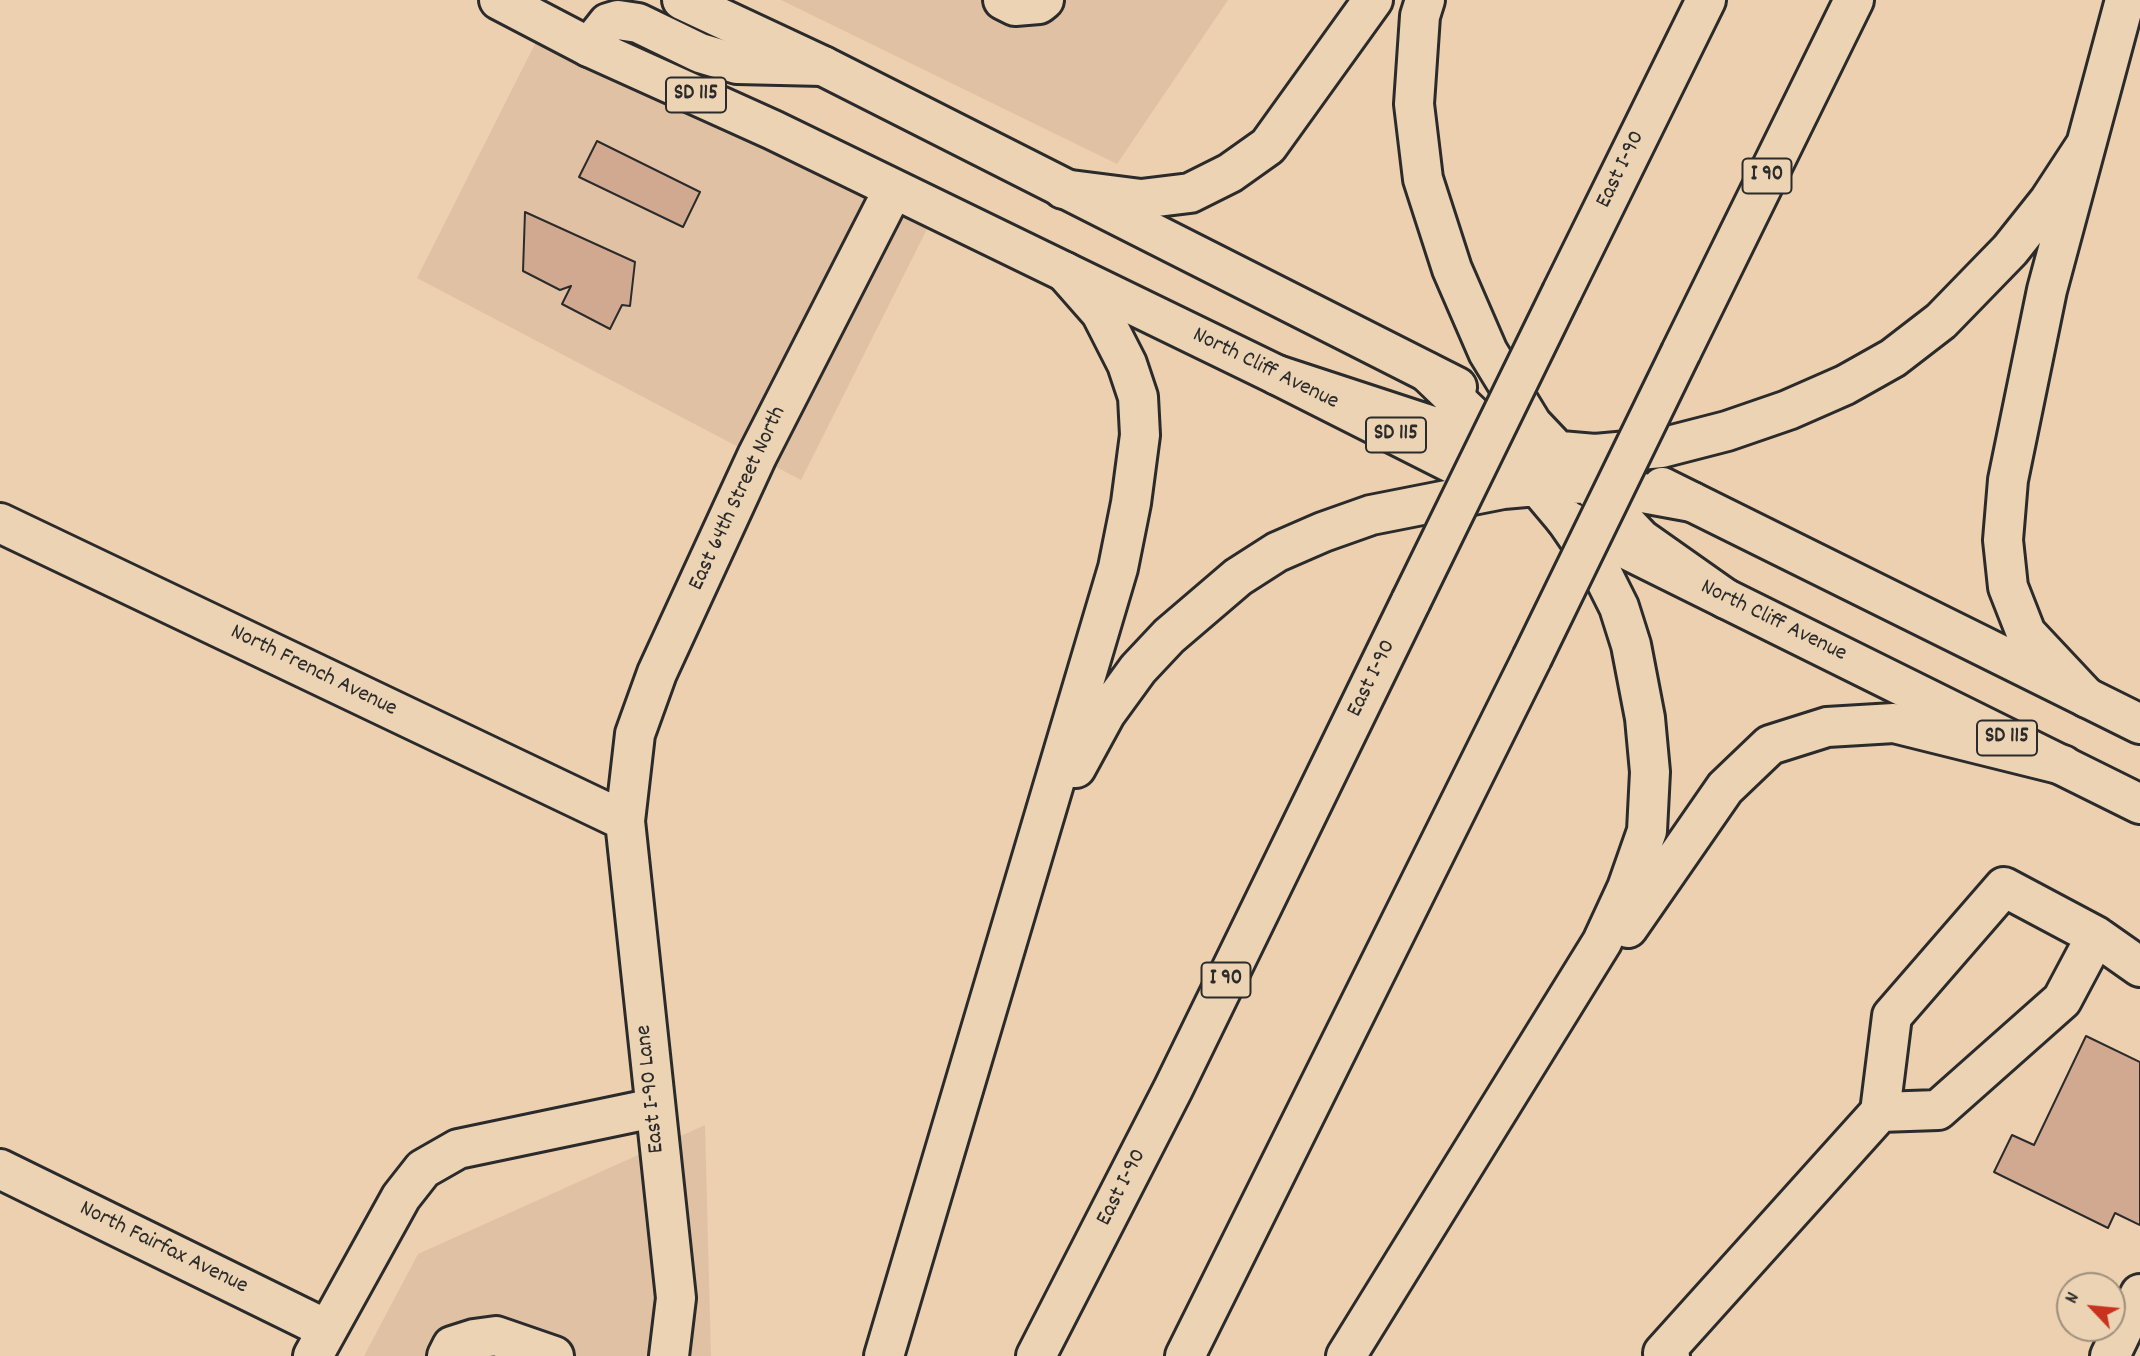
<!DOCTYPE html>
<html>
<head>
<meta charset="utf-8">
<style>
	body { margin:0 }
	#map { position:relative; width:2140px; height:1356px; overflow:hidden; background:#edd0b0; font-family:Dekko,sans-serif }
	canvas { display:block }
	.north { position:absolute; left:2056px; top:1272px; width:70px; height:70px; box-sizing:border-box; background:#ebd3b3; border:2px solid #9e907d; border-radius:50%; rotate:296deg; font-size:19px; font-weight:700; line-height:28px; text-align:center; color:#2b2b2b }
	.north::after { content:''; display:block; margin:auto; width:24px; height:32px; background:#c8321e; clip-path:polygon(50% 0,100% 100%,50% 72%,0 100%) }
</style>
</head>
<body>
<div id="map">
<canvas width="2140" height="1356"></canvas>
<div class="north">N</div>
</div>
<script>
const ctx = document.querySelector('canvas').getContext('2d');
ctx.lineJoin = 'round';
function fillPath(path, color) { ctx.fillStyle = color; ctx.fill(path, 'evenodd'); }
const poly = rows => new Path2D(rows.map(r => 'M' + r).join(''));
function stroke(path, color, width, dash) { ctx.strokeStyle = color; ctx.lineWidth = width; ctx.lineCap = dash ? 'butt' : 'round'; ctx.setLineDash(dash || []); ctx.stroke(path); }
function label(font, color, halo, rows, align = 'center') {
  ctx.font = font + ' Dekko,sans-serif'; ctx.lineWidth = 7; ctx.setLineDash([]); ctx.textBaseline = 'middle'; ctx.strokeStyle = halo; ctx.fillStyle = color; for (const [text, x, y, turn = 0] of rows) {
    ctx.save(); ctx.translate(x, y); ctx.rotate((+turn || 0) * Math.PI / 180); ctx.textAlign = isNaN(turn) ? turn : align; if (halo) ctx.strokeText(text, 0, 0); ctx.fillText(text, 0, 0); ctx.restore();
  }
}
fillPath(poly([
	[781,0,1228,0,1117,164],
	[549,16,932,219,801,480,417,278],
	[705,1125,711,1356,364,1356,418,1254]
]), '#e1c1a4');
const building = poly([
	[597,141,700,192,683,227,579,177,597,141],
	[525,212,635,262,630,306,622,305,610,329,562,304,571,286,560,290,523,271,525,212],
	[2086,1036,2140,1062,2140,1225,2115,1213,2108,1228,1994,1172,2012,1135,2034,1145,2086,1036]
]);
fillPath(building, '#d1a990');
stroke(building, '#2b2b2b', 2);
const minor = poly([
	[1003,0,1015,6,1039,4,1044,0],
	[589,47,608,23,618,20,638,23,700,53,737,64,823,66],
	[0,523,625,821],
	[1880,1112,1938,1110,2062,1000,2096,936],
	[0,1169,326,1329],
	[313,1356,401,1197,423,1169,458,1149,654,1108],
	[447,1356,452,1346,474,1339,496,1336,554,1356],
	[669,1356,676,1298,625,821,635,734,657,673,757,456,893,190],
	[1670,1356,1663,1353,1880,1112,1892,1016,2004,887,2096,936,2140,967],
	[2110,1356,2140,1294]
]);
const major = poly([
	[499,0,589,47,773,130,1277,375,1501,488],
	[682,0,823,66,1457,387],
	[1662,487,2140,724],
	[1565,519,2140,804]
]);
const highway = poly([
	[1425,0,1420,16,1414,104,1423,179,1452,269,1488,352,1532,424,1641,539,1726,599],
	[1063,189,1141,199,1190,193,1230,173,1268,146,1373,0],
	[1562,292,1706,0],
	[1681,352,1854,0],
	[1277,375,1460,435,1526,448,1595,454,1661,448,1727,431,1788,410,1845,385,1893,358,1941,321,2010,250,2049,201,2085,146],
	[2087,698,2026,633,2008,587,2003,540,2008,480,2047,290,2125,0],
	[1076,768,1106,713,1138,669,1169,636,1238,577,1277,552,1323,532,1371,515,1503,489,1537,486,1588,483,1692,502],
	[1628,928,1725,788,1770,745,1827,727,1894,723,2063,765],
	[884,1356,1118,568,1131,503,1140,435,1138,397,1127,364,1101,313,1065,272],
	[1036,1356,1173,1089,1411,601],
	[1185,1356,1532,658],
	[1346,1356,1602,942,1627,888,1647,831,1650,772,1645,718,1631,645,1619,607,1601,571,1566,520,1502,444,1427,372]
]);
stroke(minor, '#2b2b2b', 44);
stroke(major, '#2b2b2b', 44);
stroke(highway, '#2b2b2b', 44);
stroke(minor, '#ebd3b3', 38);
stroke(major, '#ebd3b3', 38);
stroke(highway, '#ebd3b3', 38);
const highwayBridge = poly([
	[1411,601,1562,292],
	[1532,658,1681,352]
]);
stroke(highwayBridge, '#2b2b2b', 44, []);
stroke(highwayBridge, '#ebd3b3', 38);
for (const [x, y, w] of [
	[696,95,60],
	[1767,176,49],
	[1396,435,60],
	[2007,738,60],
	[1226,980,49]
]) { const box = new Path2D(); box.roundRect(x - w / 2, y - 17.5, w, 35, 5); ctx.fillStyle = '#ebd3b3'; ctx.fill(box); stroke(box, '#2b2b2b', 2); }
label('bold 21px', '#2b2b2b', null, [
	["SD 115",696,95],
	["I 90",1767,176],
	["SD 115",1396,435],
	["SD 115",2007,738],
	["I 90",1226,980]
]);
label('23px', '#2b2b2b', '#ebd3b3', [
	["East I-90",1622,170,-64],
	["North Cliff Avenue",1265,370,26],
	["East 64th Street North",739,499,-65],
	["North Cliff Avenue",1773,622,26],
	["North French Avenue",313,672,26],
	["East I-90",1373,679,-64],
	["East I-90 Lane",652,1089,-96],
	["East I-90",1123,1188,-63],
	["North Fairfax Avenue",163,1249,26]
]);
</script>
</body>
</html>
